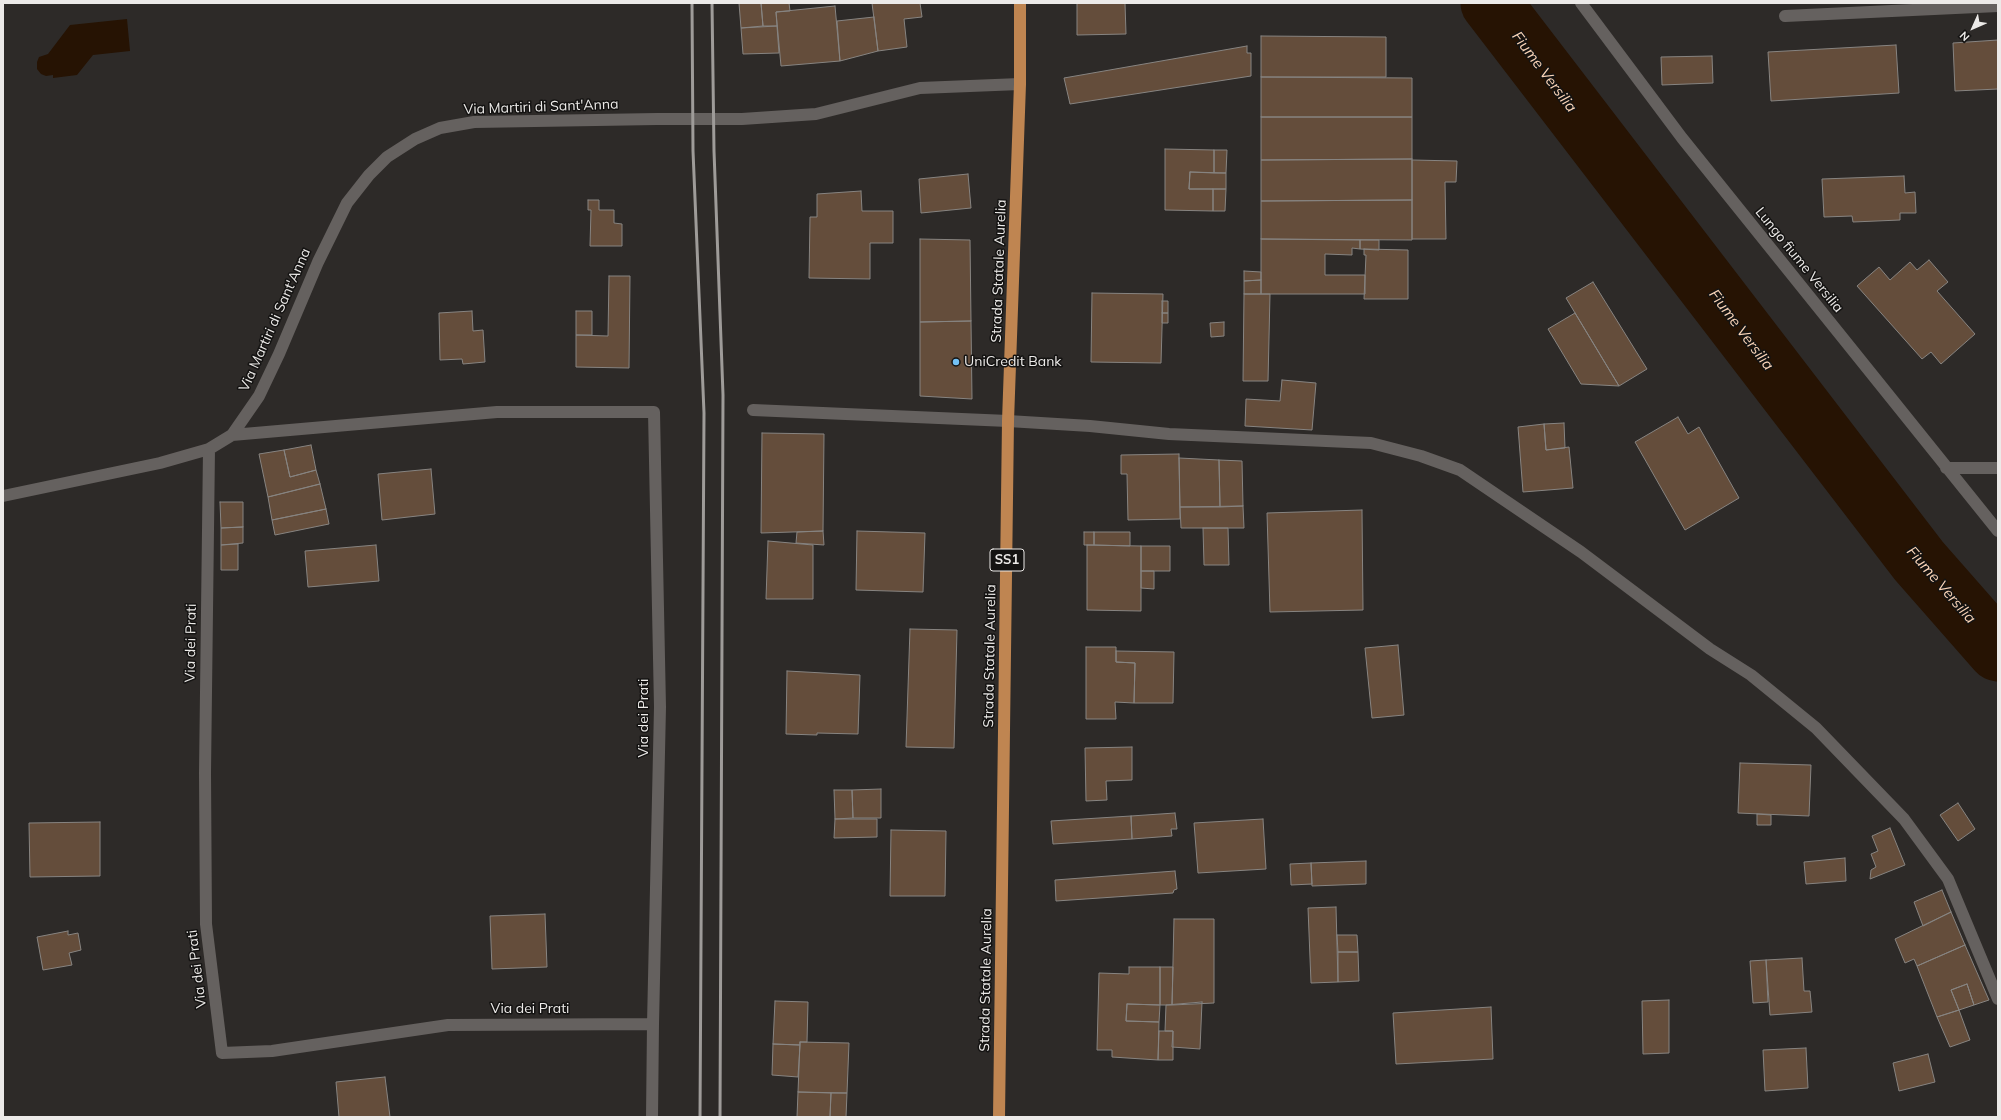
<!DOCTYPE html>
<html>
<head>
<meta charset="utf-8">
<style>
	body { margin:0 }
	#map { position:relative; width:2001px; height:1120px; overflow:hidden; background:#2d2a28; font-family:Mulish,sans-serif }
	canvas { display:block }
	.frame { position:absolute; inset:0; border:4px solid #eceae8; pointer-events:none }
	.north { position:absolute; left:1953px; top:8px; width:40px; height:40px; -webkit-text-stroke:3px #141312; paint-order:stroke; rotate:225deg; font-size:11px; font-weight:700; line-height:16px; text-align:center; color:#eceae8 }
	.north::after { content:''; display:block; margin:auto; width:14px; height:18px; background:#eceae8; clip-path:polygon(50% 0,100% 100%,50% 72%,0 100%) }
</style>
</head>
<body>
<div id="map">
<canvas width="2001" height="1120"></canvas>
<div class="frame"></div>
<div class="north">N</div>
</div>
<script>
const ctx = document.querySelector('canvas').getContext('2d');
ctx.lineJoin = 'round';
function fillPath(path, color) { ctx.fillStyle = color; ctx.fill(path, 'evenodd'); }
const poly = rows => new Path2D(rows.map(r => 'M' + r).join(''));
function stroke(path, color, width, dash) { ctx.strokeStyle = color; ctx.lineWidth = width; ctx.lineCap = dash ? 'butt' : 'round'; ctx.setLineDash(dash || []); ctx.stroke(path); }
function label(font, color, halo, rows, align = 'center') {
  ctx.font = font + ' Mulish,sans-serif'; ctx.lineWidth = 3; ctx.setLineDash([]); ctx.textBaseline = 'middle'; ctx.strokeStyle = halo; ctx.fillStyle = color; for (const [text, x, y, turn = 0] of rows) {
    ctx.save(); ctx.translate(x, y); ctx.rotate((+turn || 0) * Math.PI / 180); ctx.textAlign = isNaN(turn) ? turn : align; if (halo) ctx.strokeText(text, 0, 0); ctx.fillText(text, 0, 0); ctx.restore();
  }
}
fillPath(poly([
	[127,19,130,51,93,55,77,75,53,78,53,75,46,76,41,74,37,69,37,62,39,57,48,54,70,25]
]), '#261303');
stroke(poly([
	[1491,3,1919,561,1998,651]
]), '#261303', 61);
const building = poly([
	[739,3,761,3,763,26,741,28,739,3],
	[761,3,789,3,790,11,776,12,777,26,763,26,761,3],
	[872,3,920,3,922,17,904,19,907,47,878,51,872,3],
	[1077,3,1125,3,1126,34,1077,35,1077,3],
	[835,6,840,61,781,66,776,12,835,6],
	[874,17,878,51,840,61,837,21,874,17],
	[777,26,779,53,743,54,741,28,777,26],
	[1261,36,1386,37,1386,77,1261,77,1261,36],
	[1998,40,1998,89,1955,91,1953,43,1998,40],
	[1896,45,1899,93,1771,101,1768,52,1896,45],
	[1247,46,1247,53,1251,53,1251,76,1070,104,1064,78,1247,46],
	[1712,56,1713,83,1662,85,1661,57,1712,56],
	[1261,77,1412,78,1412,117,1261,117,1261,77],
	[1261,117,1412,117,1412,159,1261,160,1261,117],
	[1165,149,1214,150,1214,173,1190,172,1189,189,1213,189,1213,211,1165,210,1165,149],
	[1214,150,1227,150,1226,173,1214,173,1214,150],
	[1412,159,1412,200,1261,201,1261,160,1412,159],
	[1412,160,1457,161,1456,182,1445,182,1446,239,1412,239,1412,160],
	[1190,172,1226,173,1226,189,1189,189,1190,172],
	[968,174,971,208,921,213,919,179,968,174],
	[1904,176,1905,193,1915,192,1916,213,1900,213,1900,220,1853,222,1852,216,1824,217,1822,179,1904,176],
	[1213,189,1226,189,1225,211,1213,211,1213,189],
	[861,191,862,211,893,211,893,243,870,243,870,279,809,278,810,217,817,217,817,194,861,191],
	[588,200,599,200,599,210,614,210,614,223,622,224,622,246,590,246,591,210,588,210,588,200],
	[1412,200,1412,240,1261,239,1261,201,1412,200],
	[920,239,970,240,971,321,920,322,920,239],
	[1261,239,1360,240,1360,249,1352,248,1352,255,1325,254,1325,275,1365,275,1365,294,1261,294,1261,239],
	[1360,240,1379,240,1379,250,1360,249,1360,240],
	[1364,249,1408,250,1408,299,1364,299,1366,255,1364,255,1364,249],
	[1929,260,1948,282,1937,291,1975,334,1941,364,1931,352,1922,359,1857,286,1879,267,1890,280,1910,262,1917,270,1929,260],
	[1244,271,1261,272,1261,280,1244,281,1244,271],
	[609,276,630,276,629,368,576,367,576,335,608,336,609,276],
	[1261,280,1261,294,1244,294,1244,281,1261,280],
	[1593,282,1647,369,1619,386,1566,298,1593,282],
	[1092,293,1163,294,1161,363,1091,362,1092,293],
	[1244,294,1270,294,1268,381,1243,381,1244,294],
	[1162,301,1168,301,1168,313,1162,313,1162,301],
	[472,311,473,331,483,330,485,362,463,364,462,359,440,360,439,313,472,311],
	[576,311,592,311,592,335,576,335,576,311],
	[1162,313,1168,313,1168,323,1162,323,1162,313],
	[1575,313,1619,386,1581,384,1548,329,1575,313],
	[971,321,972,399,920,396,920,322,971,321],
	[1224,322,1224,336,1211,337,1210,323,1224,322],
	[1282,380,1316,383,1312,430,1245,426,1246,399,1280,401,1282,380],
	[1678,417,1688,434,1699,427,1739,498,1685,530,1635,442,1678,417],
	[1564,423,1565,448,1546,450,1544,424,1564,423],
	[1544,424,1546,450,1569,447,1573,488,1523,492,1518,427,1544,424],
	[762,433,824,434,823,531,761,533,762,433],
	[311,445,316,470,290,477,284,450,311,445],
	[284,450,290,477,316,470,320,484,268,497,259,454,284,450],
	[1179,454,1180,519,1128,520,1127,474,1121,474,1121,455,1179,454],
	[1179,458,1219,460,1220,507,1180,507,1179,458],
	[1219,460,1242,461,1243,506,1220,507,1219,460],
	[431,469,435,514,382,520,378,474,431,469],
	[320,484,326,509,272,520,268,497,320,484],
	[220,502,243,502,243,527,221,528,220,502],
	[1243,506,1244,528,1181,528,1180,507,1243,506],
	[326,509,329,524,275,535,272,520,326,509],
	[1362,510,1363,610,1270,612,1267,513,1362,510],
	[243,527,243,543,221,545,221,528,243,527],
	[1203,528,1228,528,1229,565,1204,565,1203,528],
	[823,531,824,545,796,543,797,532,823,531],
	[857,531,925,533,923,592,856,590,857,531],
	[1084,532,1094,532,1094,545,1084,545,1084,532],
	[1094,532,1130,532,1130,546,1094,545,1094,532],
	[768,541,813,545,813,599,766,599,768,541],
	[238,544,238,570,221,570,221,545,238,544],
	[376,545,379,581,308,587,305,551,376,545],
	[1087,545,1141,546,1141,611,1087,610,1087,545],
	[1141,546,1170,546,1170,571,1141,571,1141,546],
	[1141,571,1154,571,1154,589,1141,588,1141,571],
	[910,629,957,630,954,748,906,747,910,629],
	[1398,645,1404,715,1372,718,1365,648,1398,645],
	[1086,647,1116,647,1116,662,1135,663,1134,703,1115,702,1116,719,1086,719,1086,647],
	[1116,651,1174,652,1173,703,1134,703,1135,663,1116,662,1116,651],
	[787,671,860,675,858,734,817,733,817,735,786,734,787,671],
	[1132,747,1132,780,1106,781,1107,800,1086,801,1085,748,1132,747],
	[1740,763,1811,765,1809,816,1738,813,1740,763],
	[881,789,881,818,853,818,852,790,881,789],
	[834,790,852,790,853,818,835,819,834,790],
	[1958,803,1975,829,1958,841,1940,815,1958,803],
	[1175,813,1177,829,1171,829,1172,836,1132,839,1131,816,1175,813],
	[1757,814,1771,815,1771,825,1757,825,1757,814],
	[1131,816,1132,839,1053,844,1051,821,1131,816],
	[835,819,877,819,877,837,834,838,835,819],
	[1263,819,1266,869,1198,873,1194,823,1263,819],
	[100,822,100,876,30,877,29,823,100,822],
	[1890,828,1905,865,1870,879,1871,870,1876,867,1871,854,1878,851,1872,836,1890,828],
	[891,830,946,831,945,896,890,896,891,830],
	[1845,858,1846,881,1806,884,1804,862,1845,858],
	[1366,861,1366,884,1312,886,1311,863,1366,861],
	[1311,863,1312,884,1291,885,1290,864,1311,863],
	[1175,871,1177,889,1174,890,1173,893,1056,901,1055,880,1175,871],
	[1942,890,1951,912,1923,926,1914,902,1942,890],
	[1336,907,1338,982,1311,983,1308,908,1336,907],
	[1951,912,1965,945,1917,966,1914,959,1905,963,1895,939,1951,912],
	[545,914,547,967,492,969,490,916,545,914],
	[1174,919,1214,919,1214,1003,1172,1005,1174,919],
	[68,931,68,935,78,933,81,950,69,953,72,965,43,970,37,937,68,931],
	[1337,935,1357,935,1358,952,1338,952,1337,935],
	[1965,945,1989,1000,1974,1005,1967,984,1951,990,1959,1010,1937,1017,1917,966,1965,945],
	[1338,952,1358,952,1359,981,1338,982,1338,952],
	[1802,958,1804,991,1810,991,1812,1012,1770,1015,1766,960,1802,958],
	[1766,960,1768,1002,1753,1003,1750,961,1766,960],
	[1129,967,1160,967,1160,1005,1127,1004,1126,1021,1159,1022,1158,1060,1112,1057,1112,1050,1097,1050,1099,973,1129,974,1129,967],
	[1160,967,1173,967,1172,1005,1160,1005,1160,967],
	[1967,984,1974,1005,1959,1010,1951,990,1967,984],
	[1669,1000,1669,1053,1643,1054,1642,1001,1669,1000],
	[775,1001,808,1002,807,1042,800,1042,800,1045,773,1044,775,1001],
	[1202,1002,1200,1049,1172,1047,1173,1031,1165,1031,1166,1005,1202,1002],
	[1127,1004,1160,1005,1159,1022,1126,1021,1127,1004],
	[1491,1007,1493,1059,1396,1064,1393,1013,1491,1007],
	[1959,1010,1970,1040,1950,1047,1937,1017,1959,1010],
	[1159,1031,1173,1031,1173,1060,1158,1060,1159,1031],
	[800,1042,849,1043,847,1093,798,1092,800,1042],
	[773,1044,800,1045,798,1077,772,1075,773,1044],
	[1806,1048,1808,1088,1765,1091,1763,1050,1806,1048],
	[1928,1054,1935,1082,1899,1091,1893,1063,1928,1054],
	[385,1077,390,1117,339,1117,336,1082,385,1077],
	[798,1092,831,1093,830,1117,797,1117,798,1092],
	[831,1093,847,1093,846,1117,830,1117,831,1093]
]);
fillPath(building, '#644d3b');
stroke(building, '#878481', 1);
stroke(poly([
	[1581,3,1682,138,1998,531],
	[1785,16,1998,6],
	[753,410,1008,421,1090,426,1169,434,1371,443,1421,456,1460,470,1581,552,1710,649,1751,675,1816,728,1904,819,1948,879,1998,999],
	[232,435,259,396,279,354,318,262,347,203,369,175,387,157,415,139,440,128,474,122,657,119,742,119,816,114,920,88,1020,84],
	[209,449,205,773,206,924,222,1053,272,1051,448,1025,653,1024],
	[1946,468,1998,468],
	[3,496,160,463,209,449,232,435,497,412,654,412,660,707,653,1024,652,1117]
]), '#65615f', 12);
stroke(poly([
	[999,1117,1008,421,1020,84,1020,3]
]), '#bf8551', 12);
stroke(poly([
	[692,3,693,151,704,413,700,1117],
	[712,3,714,151,723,395,720,1117]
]), '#9e9b99', 3);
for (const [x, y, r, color] of [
	[956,362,4,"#73c1f5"]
]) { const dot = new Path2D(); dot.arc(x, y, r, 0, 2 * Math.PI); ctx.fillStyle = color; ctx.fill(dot); stroke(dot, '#141312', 1.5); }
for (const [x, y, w] of [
	[1007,560,34]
]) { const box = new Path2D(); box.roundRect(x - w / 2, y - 11, w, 22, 3); ctx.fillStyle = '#141312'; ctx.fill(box); stroke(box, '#eceae8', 1); }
label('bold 13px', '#eceae8', null, [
	["SS1",1007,560]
]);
label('14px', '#eceae8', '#141312', [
	["Via Martiri di Sant'Anna",541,107,-2],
	["Lungo fiume Versilia",1799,260,51],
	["Strada Statale Aurelia",999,271,-88],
	["Via Martiri di Sant'Anna",275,320,-66],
	["Via dei Prati",191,643,-89],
	["Strada Statale Aurelia",990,656,-89],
	["Via dei Prati",644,718,-90],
	["Via dei Prati",197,969,-97],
	["Strada Statale Aurelia",986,980,-89],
	["Via dei Prati",530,1009]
]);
label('14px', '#eceae8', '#141312', [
	["UniCredit Bank",964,362]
], 'left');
label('italic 15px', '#fbd5b8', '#141312', [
	["Fiume Versilia",1544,72,53],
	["Fiume Versilia",1741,330,53],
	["Fiume Versilia",1941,585,49]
]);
</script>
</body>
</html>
